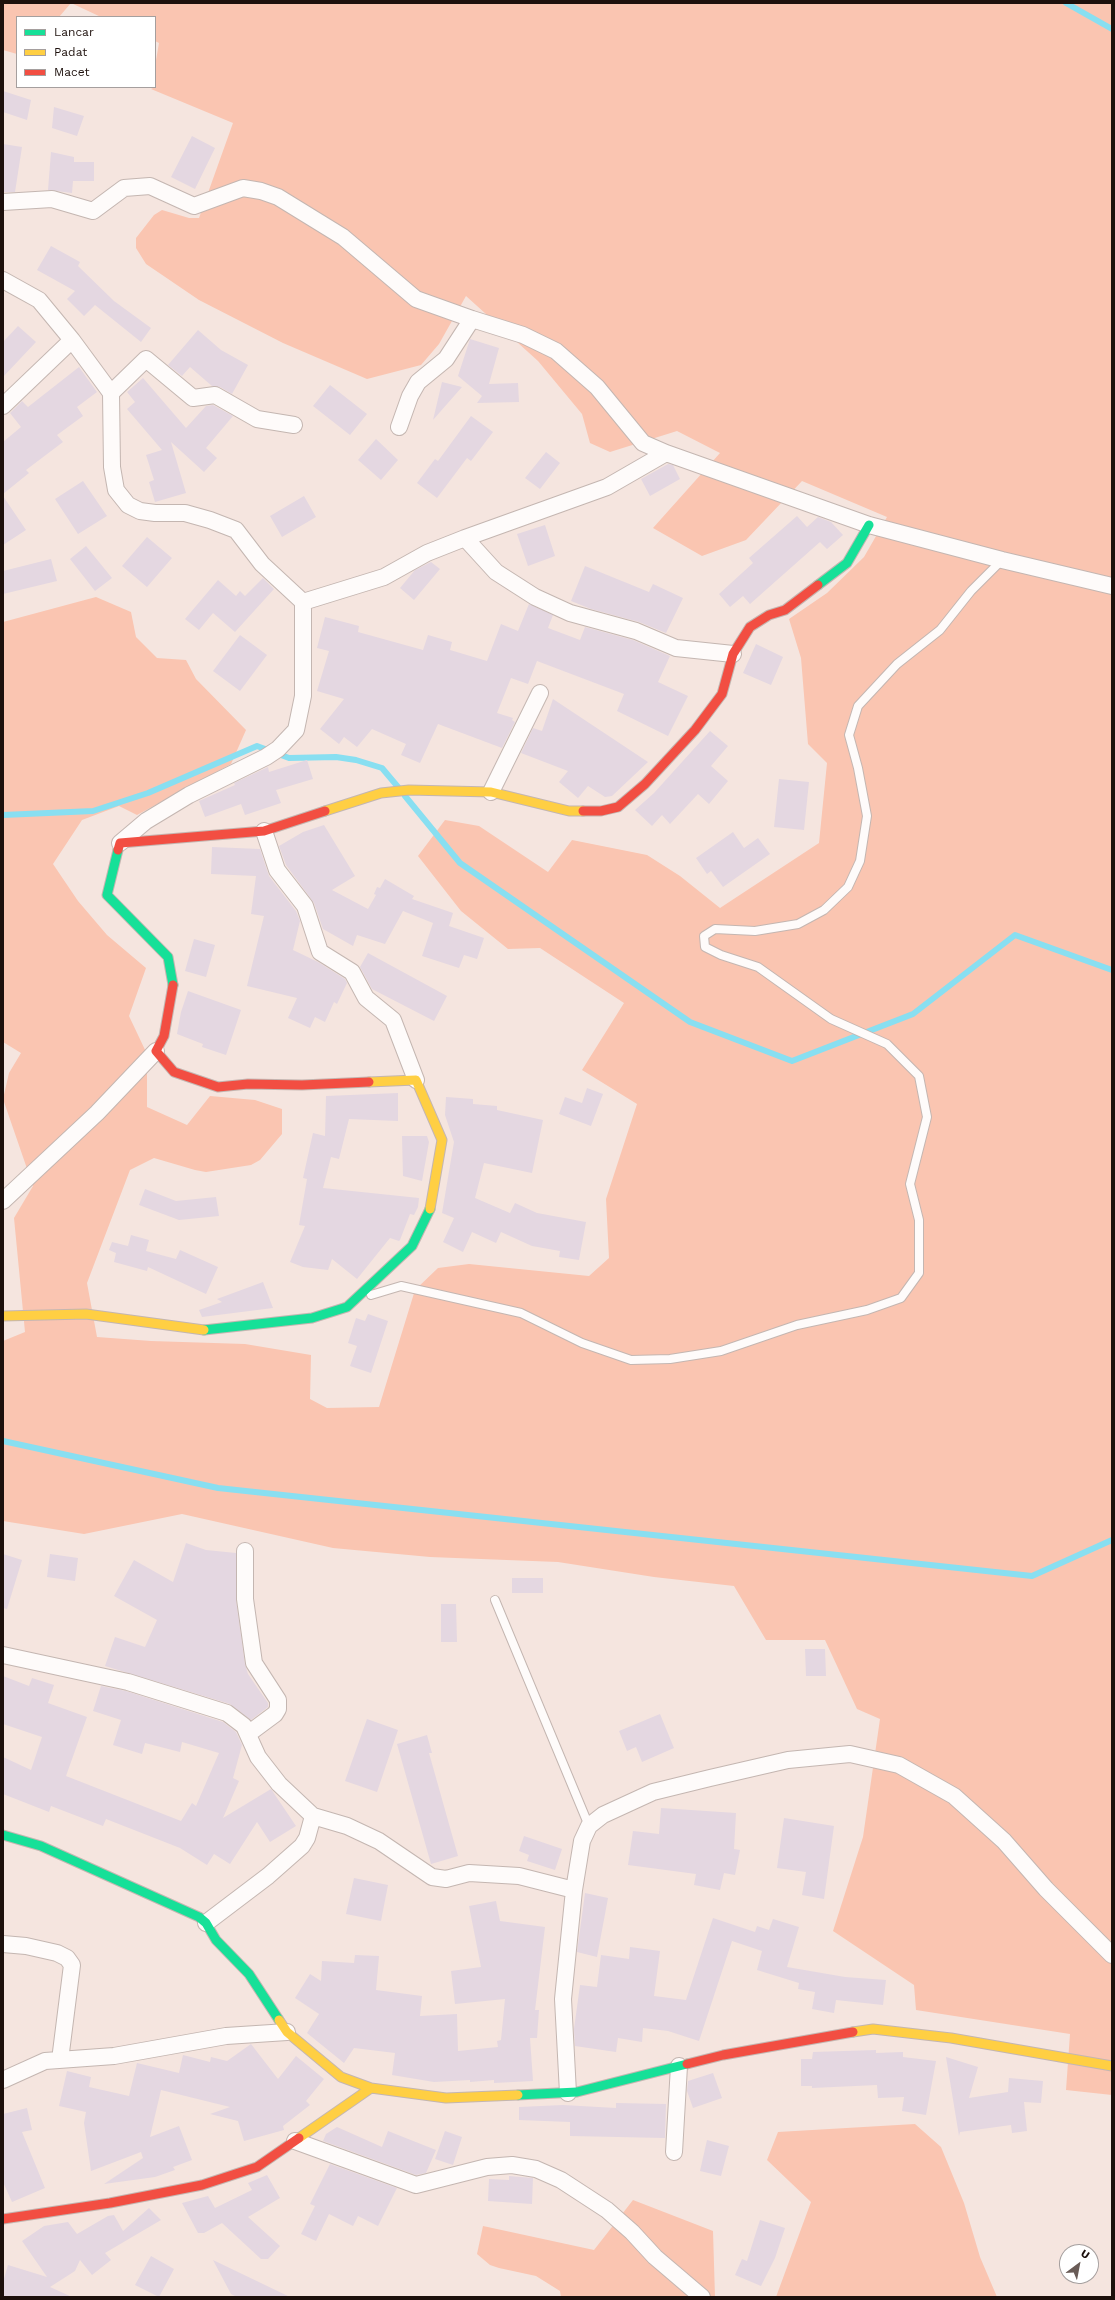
<!DOCTYPE html>
<html>
<head>
<meta charset="utf-8">
<style>
	body { margin:0 }
	#map { position:relative; width:1115px; height:2300px; overflow:hidden; background:#f5e5df; font-family:"Work Sans",sans-serif }
	canvas { display:block }
	.frame { position:absolute; inset:0; border:4px solid #1d100c; pointer-events:none }
	.legend { position:absolute; left:16px; top:16px; width:140px; height:72px; box-sizing:border-box; background:#fff; border:1px solid #a59f9e; margin:0; padding:5px 7px; list-style:none; font-size:12px; color:#1d100c }
	.legend li { display:flex; align-items:center; gap:8px; height:20px }
	.legend b { width:20px; border:1px solid #a59f9e }
	.north { position:absolute; left:1059px; top:2244px; width:40px; height:40px; box-sizing:border-box; background:#fff; border:1px solid #a59f9e; border-radius:50%; rotate:32deg; font-size:11px; font-weight:700; line-height:16px; text-align:center; color:#1d100c }
	.north::after { content:''; display:block; margin:auto; width:14px; height:18px; background:#695b56; clip-path:polygon(50% 0,100% 100%,50% 72%,0 100%) }
</style>
</head>
<body>
<div id="map">
<canvas width="1115" height="2300"></canvas>
<div class="frame"></div>
<ul class="legend">
<li><b style="height:5px;background:#16e098"></b>Lancar</li>
<li><b style="height:5px;background:#ffcf43"></b>Padat</li>
<li><b style="height:5px;background:#f24e42"></b>Macet</li>
</ul>
<div class="north">U</div>
</div>
<script>
const ctx = document.querySelector('canvas').getContext('2d');
ctx.lineJoin = 'round';
function fillPath(path, color) { ctx.fillStyle = color; ctx.fill(path, 'evenodd'); }
const poly = rows => new Path2D(rows.map(r => 'M' + r).join(''));
function stroke(path, color, width, dash) { ctx.strokeStyle = color; ctx.lineWidth = width; ctx.lineCap = dash ? 'butt' : 'round'; ctx.setLineDash(dash || []); ctx.stroke(path); }
fillPath(poly([
	[3,3,1112,3,1112,2095,1066,2090,1070,2034,916,2010,914,1985,833,1931,863,1837,880,1719,857,1709,825,1640,766,1640,734,1586,654,1577,558,1562,430,1557,333,1548,182,1514,84,1534,3,1521,3,1341,25,1332,14,1218,33,1186,3,1099,9,1073,21,1053,3,1042,3,622,96,597,131,612,136,637,157,658,186,660,196,679,246,730,231,764,137,815,119,806,82,820,53,864,78,901,107,935,146,968,129,1016,147,1054,147,1107,187,1125,210,1096,255,1100,282,1109,282,1134,260,1160,251,1165,206,1172,195,1170,154,1158,130,1170,87,1283,97,1337,151,1341,245,1344,311,1355,310,1399,327,1408,379,1407,415,1290,438,1268,469,1264,589,1276,609,1258,606,1199,637,1104,582,1070,624,1003,540,948,508,949,461,911,418,856,445,820,479,826,548,872,572,840,647,855,680,876,720,908,819,843,827,763,808,744,801,658,789,619,827,593,864,557,887,517,802,481,746,540,702,556,653,528,720,453,677,431,610,452,590,443,582,414,538,361,466,296,439,344,421,365,367,379,283,343,199,300,146,264,136,248,136,238,154,215,162,210,189,218,199,218,233,123,151,89,155,87,155,66,159,43,155,41,155,17,101,17,71,3,59,17,17,17,17,54,3,50],
	[915,2124,941,2147,964,2203,980,2257,997,2297,776,2297,811,2202,767,2160,778,2132],
	[633,2200,713,2231,715,2297,561,2297,560,2291,536,2276,499,2268,490,2265,477,2254,483,2226,594,2250]
]), '#fac5b1');
stroke(poly([
	[1066,3,1112,29],
	[405,796,460,863,690,1022,792,1061,913,1014,1015,935,1112,970],
	[3,815,93,811,148,793,257,746,289,758,336,757,356,760,382,768,398,787],
	[3,1441,218,1488,1032,1576,1112,1540]
]), '#88dff1', 6);
fillPath(poly([
	[3,91,31,100,27,120,3,112],
	[54,107,84,116,77,136,52,128],
	[192,136,215,148,195,189,171,177],
	[3,144,22,147,15,192,3,192],
	[51,152,74,157,74,162,94,162,94,181,73,181,72,193,48,190],
	[51,246,80,262,78,266,114,301,151,328,141,342,95,305,84,316,67,299,75,291,37,270],
	[18,326,36,342,3,377,3,342],
	[198,330,221,350,248,365,232,394,220,387,212,386,190,367,182,376,168,365],
	[470,339,499,348,489,384,518,383,519,402,477,403,482,396,458,376],
	[79,367,97,392,77,407,83,416,57,435,63,442,26,470,29,473,3,494,3,442,21,427,10,413,22,401,28,407],
	[143,378,186,428,206,406,213,405,233,416,206,448,217,458,204,472,171,442,186,493,155,502,149,482,154,480,146,455,162,450,127,409,135,402,127,392],
	[442,382,462,387,433,420],
	[330,385,367,414,350,435,313,406],
	[471,416,493,432,471,461,467,458,437,498,417,483,435,459,438,461],
	[376,439,398,460,381,480,358,460],
	[546,452,560,463,540,489,525,478],
	[668,464,673,465,680,479,650,496,641,479],
	[83,481,107,516,78,534,55,499],
	[3,496,26,530,3,545],
	[304,496,316,517,282,537,270,516],
	[797,516,807,527,818,517,831,522,843,535,827,549,820,542,750,604,743,596,730,607,719,594,753,563,749,558],
	[545,525,555,556,528,566,517,534],
	[147,537,172,558,147,587,122,566],
	[86,546,112,578,95,591,70,559],
	[51,559,57,581,3,594,3,571],
	[431,562,440,569,414,600,400,588,415,570],
	[585,566,649,592,653,584,683,598,666,633,639,622,591,609,571,601],
	[263,578,274,589,235,632,213,613,199,630,185,619,218,580,236,596,240,591,245,596],
	[529,604,553,615,548,628,580,640,585,627,633,640,670,656,658,682,688,696,668,736,617,711,624,694,537,661,528,684,511,678,497,713,513,718,512,720,515,722,502,748,438,724,420,763,401,755,406,744,372,729,357,747,344,737,339,744,320,729,344,699,317,691,329,651,317,648,325,617,359,626,358,632,423,650,428,635,452,642,450,650,487,661,501,624,518,631],
	[240,635,267,655,240,691,213,671],
	[756,644,783,657,771,685,743,673],
	[553,699,648,762,612,796,605,797,588,786,578,798,559,782,568,771,521,753,533,728,542,731],
	[710,731,728,746,711,766,728,781,709,804,698,794,670,824,662,815,652,826,635,810,654,793],
	[307,760,313,779,276,790,281,803,245,815,241,804,205,817,199,801,235,785,234,783,268,767,269,772],
	[779,779,809,782,804,830,774,827],
	[324,825,355,876,332,890,368,909,376,895,374,894,377,887,380,888,385,879,414,896,412,899,453,913,449,926,484,938,477,959,464,955,459,968,422,956,433,923,403,911,385,944,357,935,353,946,323,929,314,903,286,865,279,846,303,832],
	[733,832,744,848,758,838,770,854,723,887,711,871,707,874,696,858],
	[212,847,260,849,269,876,296,911,300,921,293,950,318,962,345,979,347,983,337,1004,334,1002,325,1022,315,1017,310,1028,288,1018,297,998,247,986,264,916,251,914,256,876,211,874],
	[194,939,215,945,206,977,185,971],
	[368,953,447,996,434,1021,372,989,360,967],
	[188,991,241,1010,226,1055,202,1047,203,1044,177,1034,181,1012],
	[587,1088,603,1094,591,1126,559,1114,565,1097,582,1103],
	[398,1093,398,1121,349,1119,339,1159,331,1157,323,1188,419,1198,418,1207,414,1215,410,1214,400,1240,399,1241,390,1238,357,1279,332,1259,328,1270,303,1267,290,1262,305,1226,299,1225,307,1179,303,1178,313,1133,325,1136,326,1096],
	[446,1097,473,1099,473,1104,497,1106,497,1110,543,1120,532,1173,484,1163,475,1198,510,1213,515,1203,537,1213,586,1222,579,1260,559,1257,560,1251,532,1246,501,1232,496,1243,472,1232,463,1252,443,1242,454,1218,442,1213,454,1142,445,1115],
	[402,1136,427,1136,429,1142,422,1181,403,1176],
	[145,1189,176,1201,216,1197,219,1216,179,1220,139,1205],
	[131,1235,149,1240,146,1251,176,1259,180,1250,218,1267,206,1294,148,1267,147,1271,114,1262,116,1253,109,1250,112,1242,128,1246],
	[263,1282,273,1308,202,1317,199,1310,222,1302,217,1299],
	[368,1314,388,1321,371,1373,350,1366,357,1346,348,1343,356,1318,365,1321],
	[186,1543,206,1550,236,1553,236,1600,245,1664,248,1674,268,1703,268,1707,251,1720,230,1704,105,1666,115,1637,145,1647,157,1620,114,1596,134,1560,173,1582],
	[3,1554,22,1560,7,1609,3,1608],
	[50,1554,78,1558,75,1581,47,1577],
	[512,1578,543,1578,543,1593,512,1593],
	[441,1604,456,1604,457,1642,441,1642],
	[805,1649,825,1649,826,1676,806,1676],
	[3,1676,29,1686,32,1678,54,1685,48,1703,87,1717,66,1776,181,1821,192,1803,196,1806,219,1753,182,1742,180,1752,145,1743,142,1754,113,1745,121,1720,93,1711,101,1686,126,1691,223,1722,236,1732,242,1745,233,1778,239,1781,223,1818,271,1789,296,1826,270,1842,257,1822,230,1864,214,1854,207,1865,180,1848,106,1819,103,1826,51,1806,49,1812,3,1794,3,1757,31,1770,42,1737,3,1724],
	[660,1714,674,1748,642,1762,636,1747,627,1751,619,1731],
	[367,1719,398,1730,377,1792,345,1781],
	[427,1735,432,1753,429,1753,458,1856,431,1864,397,1744],
	[661,1808,736,1813,734,1849,740,1850,735,1875,724,1873,720,1890,694,1885,696,1874,628,1865,633,1831,659,1834],
	[784,1818,834,1826,824,1899,802,1895,806,1872,777,1868],
	[524,1836,562,1849,555,1870,527,1861,529,1855,519,1851],
	[354,1878,388,1885,381,1921,346,1914],
	[585,1893,608,1898,597,1957,577,1952],
	[496,1901,500,1921,545,1927,535,2010,539,2010,537,2038,530,2038,533,2081,494,2083,494,2080,470,2082,470,2080,434,2082,392,2075,395,2053,354,2048,344,2063,307,2033,319,2014,295,1998,310,1974,321,1981,322,1961,354,1963,355,1955,379,1956,376,1990,422,1996,420,2016,457,2014,458,2051,498,2047,497,2041,501,2040,505,1999,455,2004,451,1971,481,1967,469,1906],
	[713,1918,755,1932,757,1926,769,1930,773,1919,799,1927,787,1967,845,1977,886,1980,883,2005,836,2000,834,2013,812,2009,815,1992,798,1989,799,1983,757,1970,762,1951,732,1941,699,2041,668,2031,643,2028,642,2042,618,2038,616,2052,575,2046,574,2029,580,1985,597,1987,601,1955,629,1959,630,1947,660,1951,654,1996,686,2000],
	[251,2044,278,2079,296,2056,324,2079,306,2101,310,2105,283,2126,284,2130,244,2141,238,2121,210,2114,230,2107,161,2090,150,2137,179,2126,192,2160,173,2167,175,2170,155,2177,104,2184,143,2158,141,2152,91,2171,84,2123,86,2112,59,2106,67,2071,91,2077,89,2087,129,2096,137,2063,179,2073,183,2055,210,2062,211,2057,227,2061],
	[876,2050,876,2053,903,2052,903,2057,936,2061,926,2115,902,2111,904,2097,878,2098,877,2085,812,2088,812,2086,801,2086,801,2059,812,2059,813,2052],
	[946,2057,978,2067,969,2098,1008,2092,1009,2078,1043,2081,1041,2103,1024,2102,1027,2131,1012,2133,1011,2125,960,2132,959,2136],
	[713,2073,722,2098,693,2108,687,2091,688,2081],
	[616,2103,666,2104,665,2138,570,2136,570,2122,519,2120,519,2107,563,2105,616,2108],
	[27,2108,32,2130,22,2132,45,2188,12,2202,3,2182,3,2114],
	[337,2127,382,2147,388,2131,436,2150,426,2173,416,2175,323,2141,326,2134],
	[445,2131,462,2137,453,2165,435,2159],
	[707,2140,729,2146,721,2176,700,2171],
	[330,2164,397,2188,378,2226,358,2216,353,2226,329,2214,316,2241,301,2234,315,2206,310,2204],
	[267,2175,280,2198,248,2217,280,2246,268,2259,261,2259,222,2223,204,2233,198,2233,182,2203,208,2196,215,2208,252,2190,248,2183],
	[509,2176,533,2178,532,2204,488,2201,489,2179,509,2180],
	[149,2208,161,2220,105,2253,111,2260,92,2275,80,2260,75,2271,50,2287,72,2297,3,2297,3,2282,8,2265,47,2277,22,2241,44,2226,68,2222,77,2234,108,2216,114,2215,123,2231],
	[760,2220,785,2228,775,2258,761,2286,735,2275,742,2259,747,2261],
	[151,2256,174,2269,159,2297,135,2285],
	[213,2260,290,2297,237,2297,231,2294]
]), '#e4d7e1');
const lane = poly([
	[371,1295,401,1286,521,1313,582,1343,631,1360,670,1359,721,1351,797,1325,867,1310,901,1298,919,1273,919,1220,910,1184,927,1117,919,1076,887,1044,831,1019,758,967,721,955,705,947,704,936,715,929,755,931,798,924,824,910,848,887,860,861,867,816,858,768,849,735,858,706,897,664,940,630,971,591,1002,560],
	[495,1600,589,1826]
]);
const street = poly([
	[3,202,52,199,93,211,124,188,150,186,194,206,243,188,261,191,278,197,343,237,416,299,472,319,523,335,556,351,597,387,643,443,666,453],
	[3,280,39,300,72,340,111,393,112,467,116,490,128,505,140,511,155,513,185,513,210,520,236,530,262,564,303,602,303,696,296,730,278,749,266,757,189,795,146,821,120,843],
	[111,393,146,359,193,398,215,395,257,419,294,425],
	[3,406,72,340],
	[399,427,410,396,418,382,446,359,472,319],
	[465,538,496,572,535,597,570,613,636,631,676,648,733,654],
	[303,602,384,577,427,553,465,538,607,487,666,453,869,525,1002,560,1112,586],
	[491,792,540,693],
	[264,831,277,870,305,906,320,952,352,972,366,998,393,1020,416,1080],
	[3,1201,97,1113,156,1051],
	[245,1551,245,1599,254,1663,278,1700,278,1709,275,1714,248,1734],
	[3,1655,128,1682,227,1713,244,1726,258,1757,279,1784,313,1816,347,1826,379,1841,432,1877,446,1879,469,1873,519,1876,574,1890],
	[206,1923,268,1876,302,1846,307,1838,313,1816],
	[3,1944,26,1946,57,1953,67,1958,72,1965,60,2060],
	[3,2080,45,2061,114,2056,226,2036,287,2032],
	[568,2093,563,1999,574,1890,582,1841,589,1826,603,1815,653,1792,710,1778,788,1760,850,1754,899,1765,954,1796,1004,1841,1046,1889,1112,1955],
	[295,2141,416,2185,487,2167,512,2165,536,2169,561,2180,607,2210,632,2232,655,2257,702,2297],
	[674,2152,679,2066]
]);
const fast = poly([
	[818,585,847,563,869,525],
	[118,850,107,895,168,957,173,985],
	[204,1330,312,1318,347,1307,412,1246,430,1209],
	[3,1835,41,1846,199,1917,206,1923,216,1940,249,1974,279,2020],
	[518,2095,577,2092,687,2064]
]);
const slow = poly([
	[325,811,381,793,409,790,491,792,569,811,583,811],
	[369,1082,416,1080,442,1140,430,1209],
	[3,1316,86,1314,204,1330],
	[279,2020,287,2032,341,2077,371,2088,446,2098,518,2095],
	[853,2032,873,2029,951,2038,1112,2066],
	[299,2138,371,2088]
]);
const jam = poly([
	[583,811,601,811,618,807,645,784,695,730,722,694,733,654,750,627,769,615,785,610,818,585],
	[118,850,120,843,264,831,325,811],
	[173,985,164,1036,156,1051,174,1072,218,1087,248,1084,302,1085,369,1082],
	[687,2064,723,2055,853,2032],
	[3,2219,110,2203,202,2185,257,2167,299,2138]
]);
stroke(lane, '#c4b6b1', 10);
stroke(street, '#c4b6b1', 18);
stroke(fast, '#c4b6b1', 11);
stroke(slow, '#c4b6b1', 11);
stroke(jam, '#c4b6b1', 11);
stroke(lane, '#fefbfa', 8);
stroke(street, '#fefbfa', 16);
stroke(fast, '#16e098', 9);
stroke(slow, '#ffcf43', 9);
stroke(jam, '#f24e42', 9);
</script>
</body>
</html>
